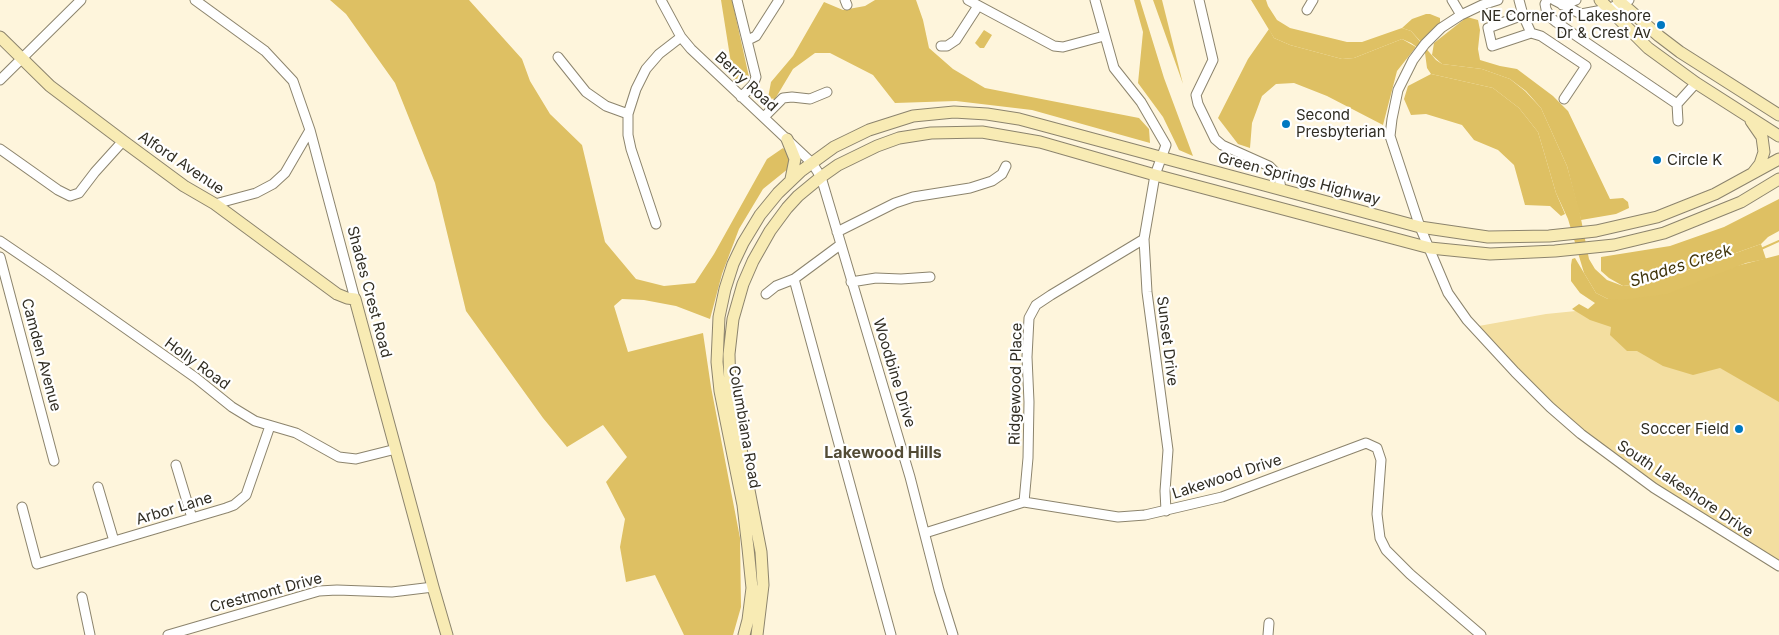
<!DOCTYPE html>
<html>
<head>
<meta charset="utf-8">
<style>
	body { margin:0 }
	canvas { display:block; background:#fef5dc }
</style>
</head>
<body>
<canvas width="1779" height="635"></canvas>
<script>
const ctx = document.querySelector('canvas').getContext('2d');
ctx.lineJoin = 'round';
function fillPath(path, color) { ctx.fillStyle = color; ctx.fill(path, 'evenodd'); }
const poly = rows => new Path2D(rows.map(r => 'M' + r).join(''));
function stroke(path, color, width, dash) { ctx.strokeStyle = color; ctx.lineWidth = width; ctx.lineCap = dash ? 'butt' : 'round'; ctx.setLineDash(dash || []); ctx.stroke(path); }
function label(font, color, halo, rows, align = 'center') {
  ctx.font = font + ' Inter,sans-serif'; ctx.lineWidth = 4.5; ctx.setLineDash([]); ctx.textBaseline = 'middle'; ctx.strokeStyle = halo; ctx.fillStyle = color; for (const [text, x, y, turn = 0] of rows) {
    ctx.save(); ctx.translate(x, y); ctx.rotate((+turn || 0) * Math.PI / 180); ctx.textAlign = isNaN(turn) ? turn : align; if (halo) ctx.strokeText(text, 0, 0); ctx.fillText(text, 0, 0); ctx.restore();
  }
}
fillPath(poly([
	[1576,311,1687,357,1779,387,1779,565,1669,497,1589,440,1473,327,1546,314]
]), '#f3dea0');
fillPath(poly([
	[330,0,469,0,522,59,530,81,550,114,582,145,605,242,636,279,664,286,695,283,714,254,767,159,783,148,789,154,789,168,763,189,739,229,722,274,710,319,676,306,644,300,622,299,614,306,628,352,703,333,711,387,740,538,741,607,733,635,684,635,655,575,626,582,620,547,625,519,606,482,627,457,603,425,567,447,543,418,466,311,435,183,395,83,346,14],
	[721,0,732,0,749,77,744,83,734,82],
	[875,0,916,0,923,20,929,48,953,69,985,88,1139,118,1149,129,1150,143,1032,110,956,101,895,103,873,75,830,53,815,53,793,69,775,99,768,98,771,82,793,56,824,2,843,10,865,6],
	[1134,0,1140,0,1164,78,1193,156,1179,150,1163,117,1138,83,1143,32],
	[1153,0,1162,0,1183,84],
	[1426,14,1430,14,1440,18,1440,26,1421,42,1411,31,1402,28,1412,19],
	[1467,17,1478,20,1480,30,1478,49,1480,60,1500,66,1517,69,1553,96,1568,111,1610,199,1623,198,1628,202,1629,208,1616,214,1581,220,1567,166,1541,108,1526,91,1510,79,1482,69,1442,64,1432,55,1434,43],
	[1269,29,1274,38,1290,45,1342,59,1354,58,1402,39,1416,47,1397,71,1383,125,1327,96,1294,83,1276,84,1262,96,1252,123,1250,148,1238,144,1218,118,1248,59],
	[1431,74,1493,88,1519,108,1538,132,1556,193,1565,214,1561,216,1550,206,1525,205,1514,165,1498,150,1474,140,1462,125,1426,114,1411,115,1404,99,1408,86],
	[1779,199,1779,231,1768,237,1761,244,1654,282,1623,286,1609,278,1601,271,1601,257,1670,246,1724,227],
	[1779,255,1779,402,1720,368,1693,375,1663,366,1637,351,1627,351,1610,335,1611,327,1590,320,1572,309,1579,304,1588,309,1595,303,1580,293,1571,281,1571,265,1572,259,1575,258,1596,293,1608,299]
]), '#dec063');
fillPath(poly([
	[1251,0,1266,0,1268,6,1277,20,1290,28,1347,42,1362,42,1402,28,1411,31,1436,60,1442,64,1482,69,1510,79,1525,91,1541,108,1567,166,1579,209,1589,259,1595,269,1607,280,1623,286,1654,282,1761,244,1766,259,1746,263,1667,294,1621,300,1608,299,1596,293,1584,273,1568,219,1556,193,1538,132,1519,108,1493,88,1431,74,1427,68,1425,53,1411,43,1402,39,1354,58,1342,59,1290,45,1274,38],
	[984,30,992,35,984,48,980,48,975,43]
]), '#dfc164');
stroke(poly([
	[1761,249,1779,241]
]), '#dfc164', 2);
const street = poly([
	[195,0,265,51,293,81,310,130,355,299],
	[661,0,681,37,691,49,812,163,821,177,910,477,939,590,953,635],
	[737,0,756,77,753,85,741,97],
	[845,0,847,5],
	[968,0,1054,46,1063,47,1104,36],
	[1095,0,1114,68,1141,102,1166,145,1155,175,1144,239,1147,292,1168,450,1165,491,1166,511],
	[1199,0,1213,60,1196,95,1198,104,1215,139,1222,145,1269,166,1279,176,1281,190],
	[1452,0,1461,15],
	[1498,0,1482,5,1461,15,1441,28,1425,44,1413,60,1398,90,1392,119,1390,136,1420,227,1448,293,1467,320,1515,372,1550,407,1581,434,1654,488,1779,566],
	[1519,0,1523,15,1531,33,1541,36,1586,66,1564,99],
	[1547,0,1545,4,1546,9,1550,17,1556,22,1677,104],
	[1554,0,1581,14,1608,9,1629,0],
	[1562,5,1576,0],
	[1307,10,1313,0],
	[1523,15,1488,28,1492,46,1531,33],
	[748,40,756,36,779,0],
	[941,46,947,46,956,40,978,6],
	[558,57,586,92,606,106,628,114],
	[0,80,81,0],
	[764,117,783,98,792,97,810,99,827,92],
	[1678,121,1677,104,1696,83],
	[0,149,58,190,70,196,79,193,95,172,123,141],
	[215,204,256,193,273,184,285,173,310,130],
	[656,224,631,149,628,135,628,114,636,89,646,69,659,54,681,37],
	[837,232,895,203,913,197,970,188,992,181,1002,174,1006,166],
	[0,241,47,273,196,378,232,407,255,421,296,433,339,457,356,459,396,449],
	[0,257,54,461],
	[794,279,891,635],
	[851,282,876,278,901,279,930,277],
	[766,294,776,286,794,279,840,245],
	[176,465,192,518],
	[98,487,114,541],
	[1024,502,1028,458,1029,402,1027,357,1029,318,1036,305,1051,295,1144,239],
	[22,507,37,564,226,508,234,505,246,495,270,426],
	[925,533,1024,502,1118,517,1145,515,1222,497,1366,443,1377,448,1381,460,1377,514,1380,538,1386,550,1410,574,1481,635],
	[82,597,90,635],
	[168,635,319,591,337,590,392,592,433,587],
	[1268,635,1269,623]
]);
const secondary = poly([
	[1600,0,1648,48,1696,83,1779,136],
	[1618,0,1659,36,1680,52,1779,115],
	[0,37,50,86,123,141,184,186,215,204,337,294,347,298,355,299,433,587,447,635],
	[1751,121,1762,137,1764,152,1760,164,1753,173],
	[787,139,795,159,791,179],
	[744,635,748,620,752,588,748,548,743,505,720,391,717,362,719,317,725,289,733,264,743,243,760,215,778,193,801,171,834,147,869,130,913,116,954,112,987,114,1019,119,1420,227,1488,237,1549,236,1596,231,1657,217,1715,194,1779,159],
	[757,635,763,585,761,552,730,392,729,354,733,319,743,284,753,261,770,231,787,208,798,196,821,177,838,165,877,146,899,138,931,133,982,132,1040,142,1155,175,1430,248,1490,254,1555,251,1614,245,1664,233,1741,202,1779,179]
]);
stroke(street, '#8c846d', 11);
stroke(secondary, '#8c846d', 13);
stroke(street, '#fff', 9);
stroke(secondary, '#f8ebb4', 11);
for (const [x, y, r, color] of [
	[1661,25,5,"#0078c1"],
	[1286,124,5,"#0078c1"],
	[1657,160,5,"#0078c1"],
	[1739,429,5,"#0078c1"]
]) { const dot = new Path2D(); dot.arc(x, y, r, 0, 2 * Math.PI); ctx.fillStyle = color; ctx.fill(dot); stroke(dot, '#fff', 2); }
label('15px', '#302d23', '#fff', [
	["NE Corner of Lakeshore",1651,16],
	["Dr & Crest Av",1651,33],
	["Second",1296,115,"left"],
	["Presbyterian",1296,132,"left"],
	["Circle K",1667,160,"left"],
	["Soccer Field",1729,429]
], 'right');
label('15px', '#302d23', '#fff', [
	["Berry Road",746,82,43],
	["Alford Avenue",181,163,34],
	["Green Springs Highway",1299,179,15],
	["Shades Crest Road",369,292,75],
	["Sunset Drive",1167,341,83],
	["Camden Avenue",41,355,75],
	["Holly Road",197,364,36],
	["Woodbine Drive",894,373,73],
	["Ridgewood Place",1016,384,-89],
	["Columbiana Road",744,427,80],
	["Lakewood Drive",1227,477,-18],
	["South Lakeshore Drive",1685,489,34],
	["Arbor Lane",174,509,-17],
	["Crestmont Drive",266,593,-15]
]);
label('italic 16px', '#40340b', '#fff', [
	["Shades Creek",1681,266,-18]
]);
label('bold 16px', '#534c36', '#fff', [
	["Lakewood Hills",883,453]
]);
</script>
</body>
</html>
